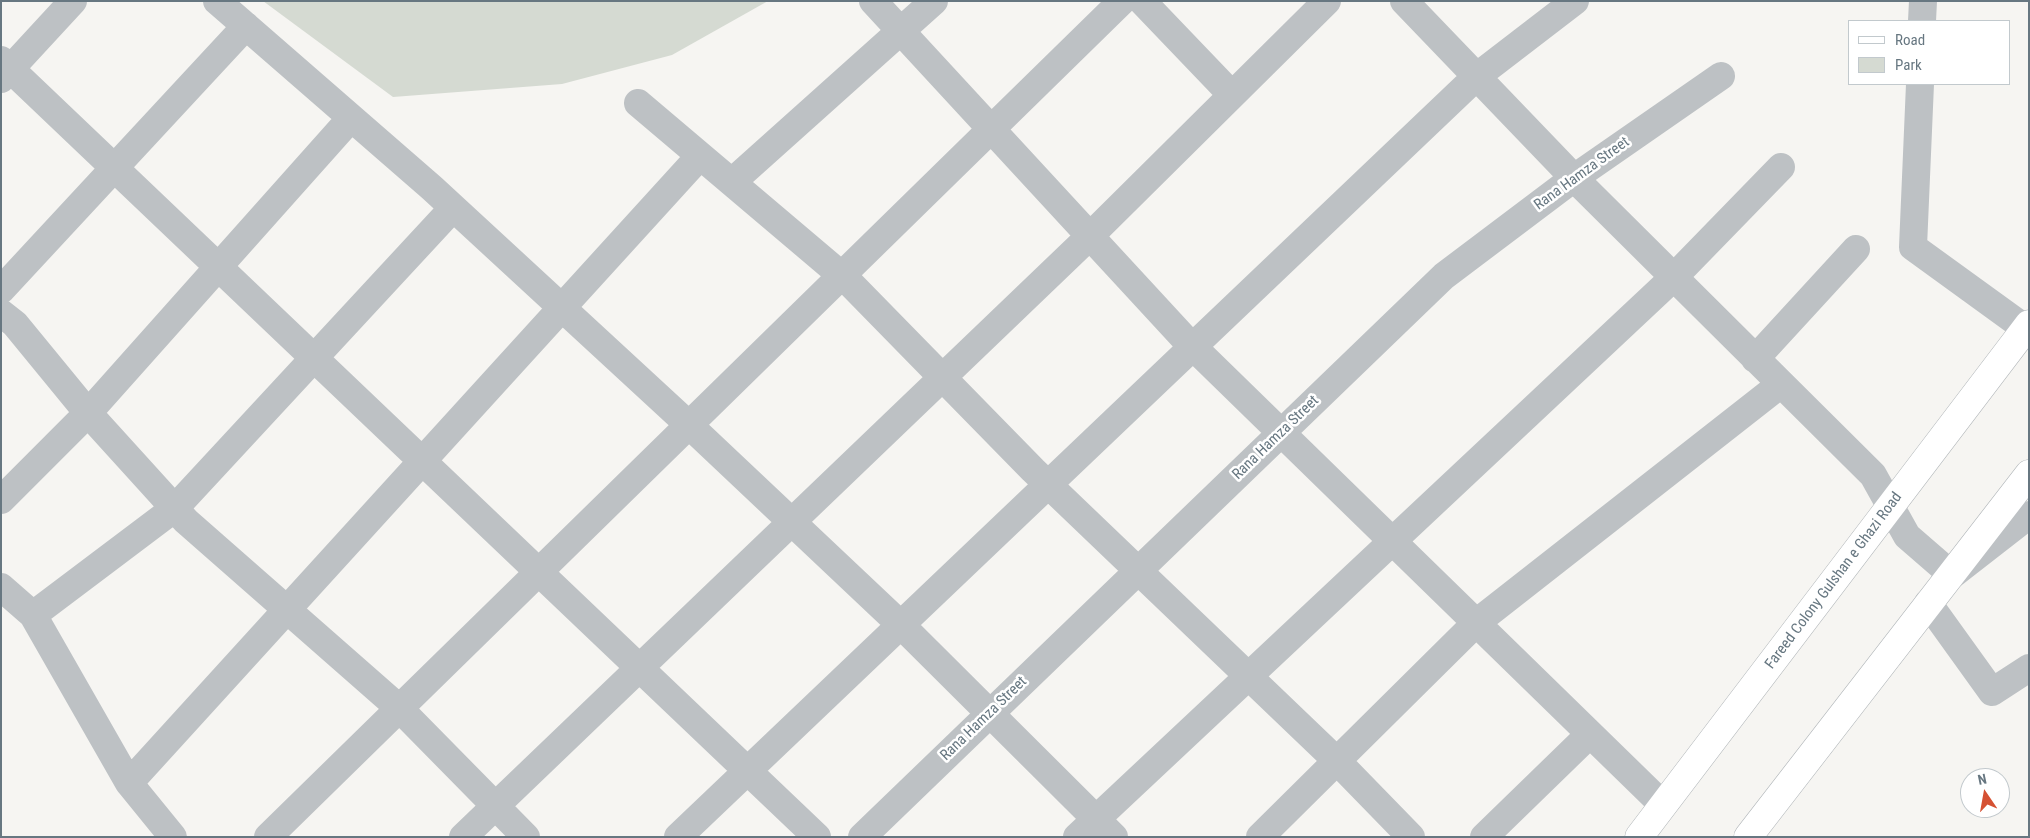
<!DOCTYPE html>
<html>
<head>
<meta charset="utf-8">
<style>
	body { margin:0 }
	#map { position:relative; width:2030px; height:838px; overflow:hidden; background:#f6f5f2; font-family:"Roboto Condensed",sans-serif }
	canvas { display:block }
	.frame { position:absolute; inset:0; border:2px solid #677781; pointer-events:none }
	.legend { position:absolute; left:1848px; top:20px; width:162px; height:65px; box-sizing:border-box; background:#fff; border:1px solid #c2c9cd; margin:0; padding:6px 9px; list-style:none; font-size:15px; color:#677781 }
	.legend li { display:flex; align-items:center; gap:10px; height:25px }
	.legend b { width:25px; border:1px solid #c2c9cd }
	.north { position:absolute; left:1960px; top:768px; width:50px; height:50px; box-sizing:border-box; background:#fff; border:1px solid #c2c9cd; border-radius:50%; rotate:348deg; font-size:14px; font-weight:700; line-height:20px; text-align:center; color:#677781 }
	.north::after { content:''; display:block; margin:auto; width:18px; height:22px; background:#d55133; clip-path:polygon(50% 0,100% 100%,50% 72%,0 100%) }
</style>
</head>
<body>
<div id="map">
<canvas width="2030" height="838"></canvas>
<div class="frame"></div>
<ul class="legend">
<li><b style="height:6px;background:#fff"></b>Road</li>
<li><b style="height:14px;background:#d5dad2"></b>Park</li>
</ul>
<div class="north">N</div>
</div>
<script>
const ctx = document.querySelector('canvas').getContext('2d');
ctx.lineJoin = 'round';
function fillPath(path, color) { ctx.fillStyle = color; ctx.fill(path, 'evenodd'); }
const poly = rows => new Path2D(rows.map(r => 'M' + r).join(''));
function stroke(path, color, width, dash) { ctx.strokeStyle = color; ctx.lineWidth = width; ctx.lineCap = dash ? 'butt' : 'round'; ctx.setLineDash(dash || []); ctx.stroke(path); }
function label(font, color, halo, rows, align = 'center') {
  ctx.font = font + ' "Roboto Condensed",sans-serif'; ctx.lineWidth = 5; ctx.setLineDash([]); ctx.textBaseline = 'middle'; ctx.strokeStyle = halo; ctx.fillStyle = color; for (const [text, x, y, turn = 0] of rows) {
    ctx.save(); ctx.translate(x, y); ctx.rotate((+turn || 0) * Math.PI / 180); ctx.textAlign = isNaN(turn) ? turn : align; if (halo) ctx.strokeText(text, 0, 0); ctx.fillText(text, 0, 0); ctx.restore();
  }
}
fillPath(poly([
	[263,1,768,1,672,55,562,84,393,97]
]), '#d5dad2');
const primary = poly([
	[1639,837,2029,324],
	[1748,837,2029,474]
]);
stroke(primary, '#b0b5b8', 29);
stroke(poly([
	[217,1,432,188,689,425,901,625,1114,837],
	[873,1,1184,338,1663,805],
	[1142,1,1232,95],
	[1404,1,1574,178,1873,475,1907,536,1952,575,2029,515],
	[1922,21,1923,1],
	[1,60,817,837],
	[1,79,73,1],
	[1920,84,1913,247,2026,329],
	[638,103,847,280,1033,470,1337,761,1411,837],
	[732,182,934,1],
	[1,290,246,26],
	[1,313,15,324,88,413,186,521,399,708,526,837],
	[1755,359,1856,249],
	[1,500,88,413,351,118],
	[1,587,33,615,129,783],
	[1928,603,1992,692,2029,668],
	[33,615,175,508,453,208],
	[173,837,129,783,700,156],
	[268,837,1122,1],
	[463,837,1090,236,1327,1],
	[678,837,1476,77,1575,1],
	[862,837,1444,276,1574,178,1721,76],
	[1077,837,1673,278,1781,167],
	[1260,837,1476,623,1781,384],
	[1484,837,1590,734]
]), '#bdc1c4', 28);
stroke(primary, '#fff', 28);
label('15px', '#677781', '#fff', [
	["Rana Hamza Street",1582,174,-36],
	["Rana Hamza Street",1276,438,-44],
	["Fareed Colony Gulshan e Ghazi Road",1834,581,-53],
	["Rana Hamza Street",984,719,-44]
]);
</script>
</body>
</html>
